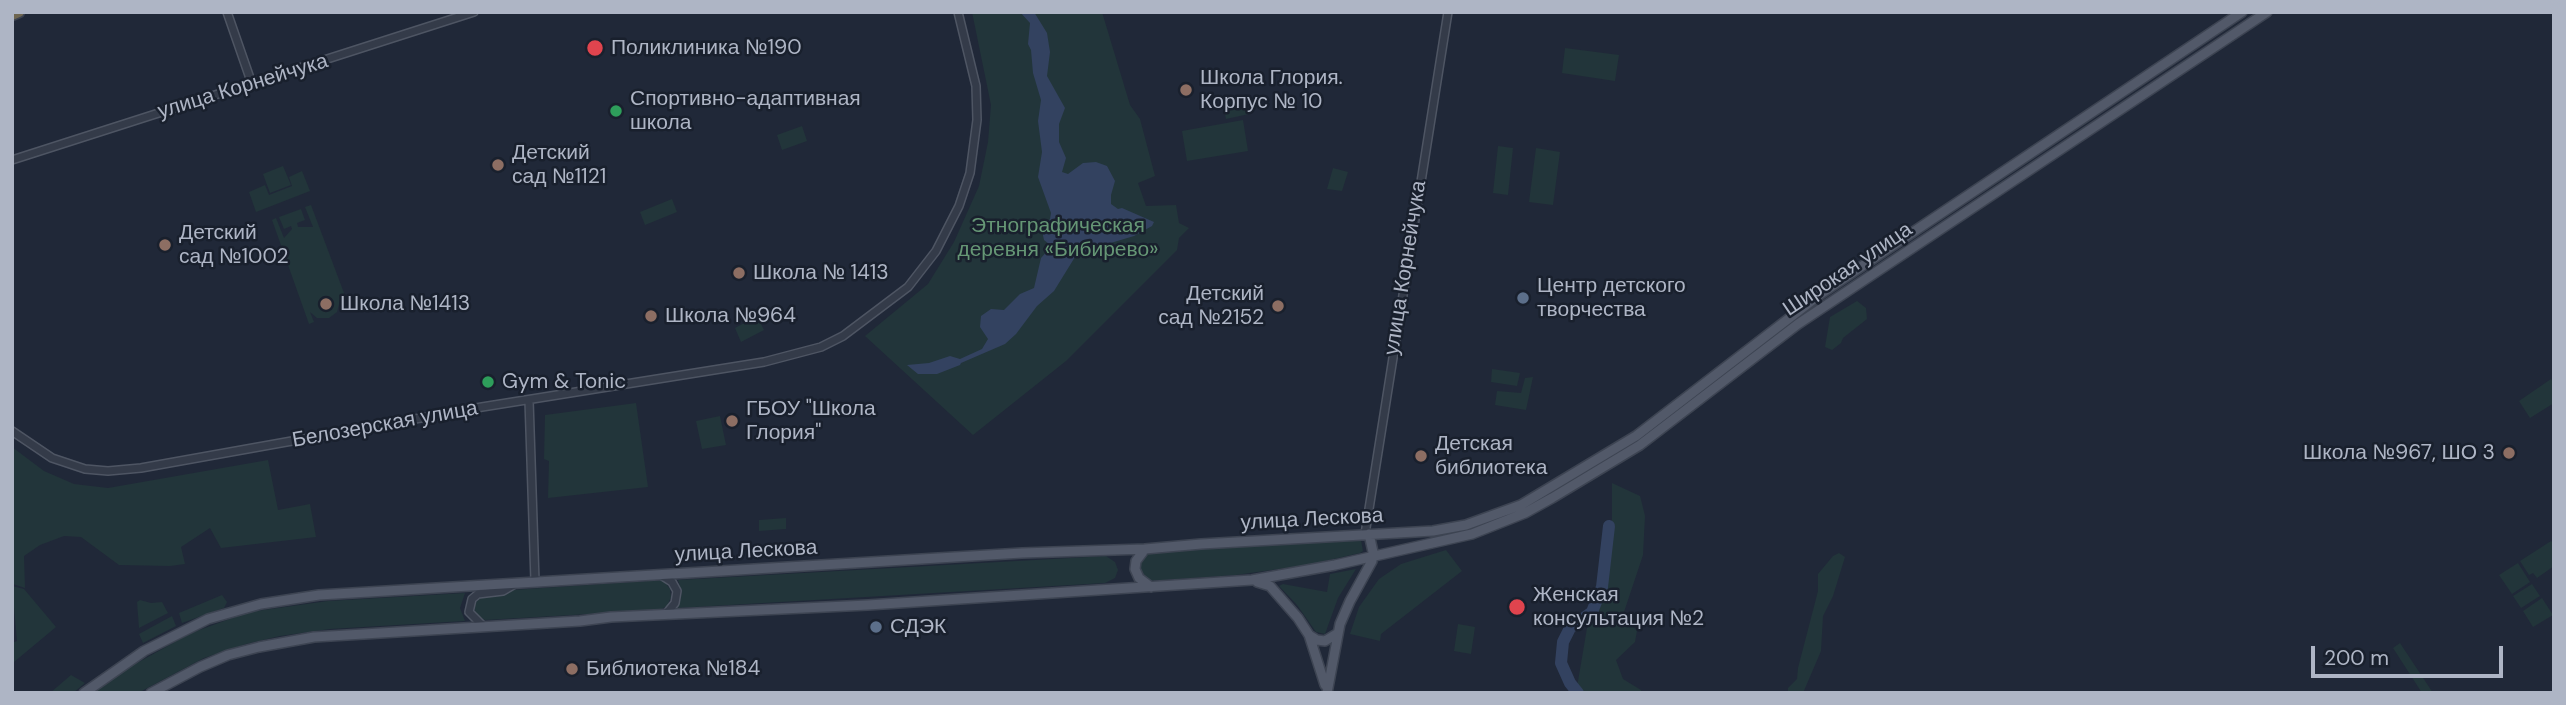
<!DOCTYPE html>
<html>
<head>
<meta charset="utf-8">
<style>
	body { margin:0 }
	#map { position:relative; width:2566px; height:705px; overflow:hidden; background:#202838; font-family:"DM Sans",sans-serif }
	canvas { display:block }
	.frame { position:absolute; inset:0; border:14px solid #aeb5c5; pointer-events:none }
	.scale { position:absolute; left:2311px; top:646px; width:192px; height:32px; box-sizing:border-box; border:4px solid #aeb5c5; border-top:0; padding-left:9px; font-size:21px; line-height:24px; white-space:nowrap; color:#aeb5c5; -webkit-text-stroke:5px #19202d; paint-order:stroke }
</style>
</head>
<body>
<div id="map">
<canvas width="2566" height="705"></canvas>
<div class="frame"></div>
<div class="scale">200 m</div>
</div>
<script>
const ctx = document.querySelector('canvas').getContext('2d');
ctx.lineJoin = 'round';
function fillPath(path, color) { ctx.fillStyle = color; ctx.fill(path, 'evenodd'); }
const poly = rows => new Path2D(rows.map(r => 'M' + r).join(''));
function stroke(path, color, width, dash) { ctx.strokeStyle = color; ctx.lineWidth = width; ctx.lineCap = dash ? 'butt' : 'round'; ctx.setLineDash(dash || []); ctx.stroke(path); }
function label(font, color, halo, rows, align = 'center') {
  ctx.font = font + ' "DM Sans",sans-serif'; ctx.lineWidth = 5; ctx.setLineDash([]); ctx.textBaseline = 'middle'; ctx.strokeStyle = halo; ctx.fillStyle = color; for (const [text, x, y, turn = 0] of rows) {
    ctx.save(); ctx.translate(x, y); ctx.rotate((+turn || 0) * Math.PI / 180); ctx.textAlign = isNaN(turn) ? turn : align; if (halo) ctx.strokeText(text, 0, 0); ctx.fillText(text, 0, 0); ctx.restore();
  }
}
fillPath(poly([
	[972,12,1102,12,1130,105,1140,119,1155,176,1138,183,1146,206,1176,205,1179,223,1189,228,1179,238,1177,250,1066,361,973,435,865,336,928,284,954,242,979,186,988,142,991,105],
	[1565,48,1619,55,1615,81,1562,73],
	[1246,99,1249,114,1226,119,1223,103],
	[1243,120,1248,151,1187,161,1182,131],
	[802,126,807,141,782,150,777,135],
	[1498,146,1513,148,1508,195,1493,193],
	[1536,148,1560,152,1553,205,1529,202],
	[283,166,291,185,270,193,263,174],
	[1333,168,1348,172,1342,191,1327,189],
	[302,171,310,191,256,212,249,192,265,185,269,195,292,186,289,177],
	[672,199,677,212,645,225,640,212],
	[311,205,350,309,345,311,340,300,337,312,329,318,317,318,310,312,314,322,309,324,272,220,276,218,284,238,292,229,291,226,284,229,279,217,301,209,305,220,297,223,298,227,313,227,305,207],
	[1857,301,1866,308,1867,319,1843,338,1841,343,1832,350,1825,347,1830,317],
	[757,316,764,330,741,342,735,328],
	[1492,369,1520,373,1517,386,1491,382],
	[1533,377,1526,410,1495,405,1497,391,1521,393,1525,378],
	[2551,379,2554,383,2554,403,2530,418,2519,401],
	[636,403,648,487,548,498,549,461,544,459,545,415],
	[720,416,726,445,702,449,696,421],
	[12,447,44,471,74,484,108,488,268,460,278,510,310,504,316,537,221,548,210,528,181,547,185,564,170,566,119,565,81,537,64,536,40,545,24,556,25,588,13,584,12,581],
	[1612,483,1640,496,1645,516,1643,555,1623,615,1637,631,1635,642,1616,660,1623,679,1641,690,1642,693,1576,693,1587,628,1606,585,1612,533],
	[786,518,786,529,759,531,759,520],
	[1361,540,1363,551,1360,553,1308,565,1236,575,1149,581,1144,579,1139,569,1139,563,1149,551],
	[2551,541,2554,544,2554,566,2537,578,2533,573,2529,575,2520,561],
	[1446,550,1462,571,1381,634,1380,641,1350,634,1359,607,1379,579,1401,564],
	[1839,553,1845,557,1833,596,1823,616,1821,651,1803,693,1788,693,1788,688,1797,679,1798,668,1818,591,1818,574,1833,556],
	[1106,556,1115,562,1118,570,1115,578,1105,583,678,608,682,592,678,580],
	[2518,563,2530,582,2512,594,2499,575],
	[1356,569,1338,598,1325,634,1316,632,1297,605,1279,586,1283,584,1327,592,1330,574],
	[663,580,670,589,671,597,667,606,660,610,485,620,478,616,474,609,478,596,512,590],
	[2532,584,2540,596,2521,608,2513,596],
	[12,586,24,589,56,627,14,662,12,643,17,641],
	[465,593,460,608,465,621,330,629,280,636,246,644,204,658,138,693,94,693,128,668,191,633,249,612,328,601],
	[222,595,227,602,224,608,182,623,179,613],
	[2542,598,2553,615,2533,627,2523,611],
	[140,600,151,603,162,602,168,613,139,628,137,602],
	[172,616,176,626,143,643,139,634],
	[1458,624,1475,627,1471,654,1454,651],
	[2400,643,2433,693,2422,693,2393,648],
	[71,675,85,683,73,693,50,693]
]), '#22353a');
fillPath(poly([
	[1020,12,1034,12,1047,33,1050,52,1047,76,1065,108,1059,124,1059,142,1066,158,1062,172,1068,174,1083,163,1096,162,1107,166,1115,181,1111,195,1111,204,1118,209,1122,208,1154,222,1152,226,1134,236,1084,251,1075,257,1054,291,1037,306,1016,334,1005,344,961,363,960,365,937,374,918,374,907,365,929,363,950,356,960,359,982,349,988,339,980,327,981,316,991,309,1004,310,1020,294,1034,288,1041,258,1049,249,1049,244,1044,240,1042,231,1050,219,1051,213,1038,177,1042,152,1038,121,1041,100,1033,73,1031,50,1028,44,1030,23]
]), '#334260');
stroke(poly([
	[1578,693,1570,683,1561,663,1563,642,1570,628,1592,612,1602,587,1609,526]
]), '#334260', 12);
const minor = poly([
	[227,12,252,84],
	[12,160,474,12],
	[529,400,535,581],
	[12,431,52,458,85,469,108,471,141,468,482,407,764,362,821,347,843,336,908,287,936,251,959,206,970,173,977,120,976,86,958,12],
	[1365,534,1448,12],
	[661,575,672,582,677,591,675,603,666,614],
	[484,627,469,612,472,599,478,594,503,591,515,584]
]);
const major = poly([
	[1145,549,1136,561,1135,569,1139,578,1151,587],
	[1257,582,1270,586,1298,618,1309,635,1325,685],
	[1309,635,1317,640,1325,641,1338,633],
	[84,693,144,651,208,619,261,604,319,595,1022,553,1145,549,1201,544,1433,531,1466,525,1521,505,1636,436,1822,293,2242,12],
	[151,693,200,667,228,655,259,647,314,637,580,621,611,617,868,605,1252,580,1335,565,1472,534,1525,513,1552,498,1640,445,1798,324,2267,12],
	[1327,693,1340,624,1350,601,1372,561,1373,552,1369,534]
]);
const highway = poly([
	[12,15,19,12]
]);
stroke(minor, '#4e5563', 10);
stroke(major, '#3d4452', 12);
stroke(highway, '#3b4250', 13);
stroke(minor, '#343b49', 7);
stroke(major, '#525969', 9);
stroke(highway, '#6f6651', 10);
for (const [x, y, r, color] of [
	[595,48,9,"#e0444e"],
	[1186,90,7,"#8d6e63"],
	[616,111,7,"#2e9e5b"],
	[498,165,7,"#8d6e63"],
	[165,245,7,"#8d6e63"],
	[739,273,7,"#8d6e63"],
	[1523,298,7,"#5c6f8a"],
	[326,304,7,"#8d6e63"],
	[1278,306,7,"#8d6e63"],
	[651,316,7,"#8d6e63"],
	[488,382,7,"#2e9e5b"],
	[732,421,7,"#8d6e63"],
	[2509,453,7,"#8d6e63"],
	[1421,456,7,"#8d6e63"],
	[1517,607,9,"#e0444e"],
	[876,627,7,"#5c6f8a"],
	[572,669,7,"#8d6e63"]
]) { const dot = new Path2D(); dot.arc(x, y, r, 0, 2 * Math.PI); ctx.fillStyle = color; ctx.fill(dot); stroke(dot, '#19202d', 2.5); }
label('21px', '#aeb5c5', '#19202d', [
	["Поликлиника №190",611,48],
	["Школа Глория.",1200,78],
	["Корпус № 10",1200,102],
	["Спортивно-адаптивная",630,99],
	["школа",630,123],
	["Детский",512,153],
	["сад №1121",512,177],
	["Детский",179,233],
	["сад №1002",179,257],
	["Школа № 1413",753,273],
	["Центр детского",1537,286],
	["творчества",1537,310],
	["Детский",1264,294,"right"],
	["сад №2152",1264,318,"right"],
	["Школа №1413",340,304],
	["Школа №964",665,316],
	["Gym & Tonic",502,382],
	["ГБОУ \"Школа",746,409],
	["Глория\"",746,433],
	["Детская",1435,444],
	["библиотека",1435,468],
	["Школа №967, ШО 3",2495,453,"right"],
	["Женская",1533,595],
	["консультация №2",1533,619],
	["СДЭК",890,627],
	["Библиотека №184",586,669]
], 'left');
label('21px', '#aeb5c5', '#19202d', [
	["улица Корнейчука",243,87,-17],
	["улица Корнейчука",1406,268,-81],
	["Широкая улица",1848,270,-34],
	["Белозерская улица",385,425,-10],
	["улица Лескова",1312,520,-3],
	["улица Лескова",746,552,-3]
]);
label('21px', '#659675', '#19202d', [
	["Этнографическая",1058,226],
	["деревня «Бибирево»",1058,250]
]);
</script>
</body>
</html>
